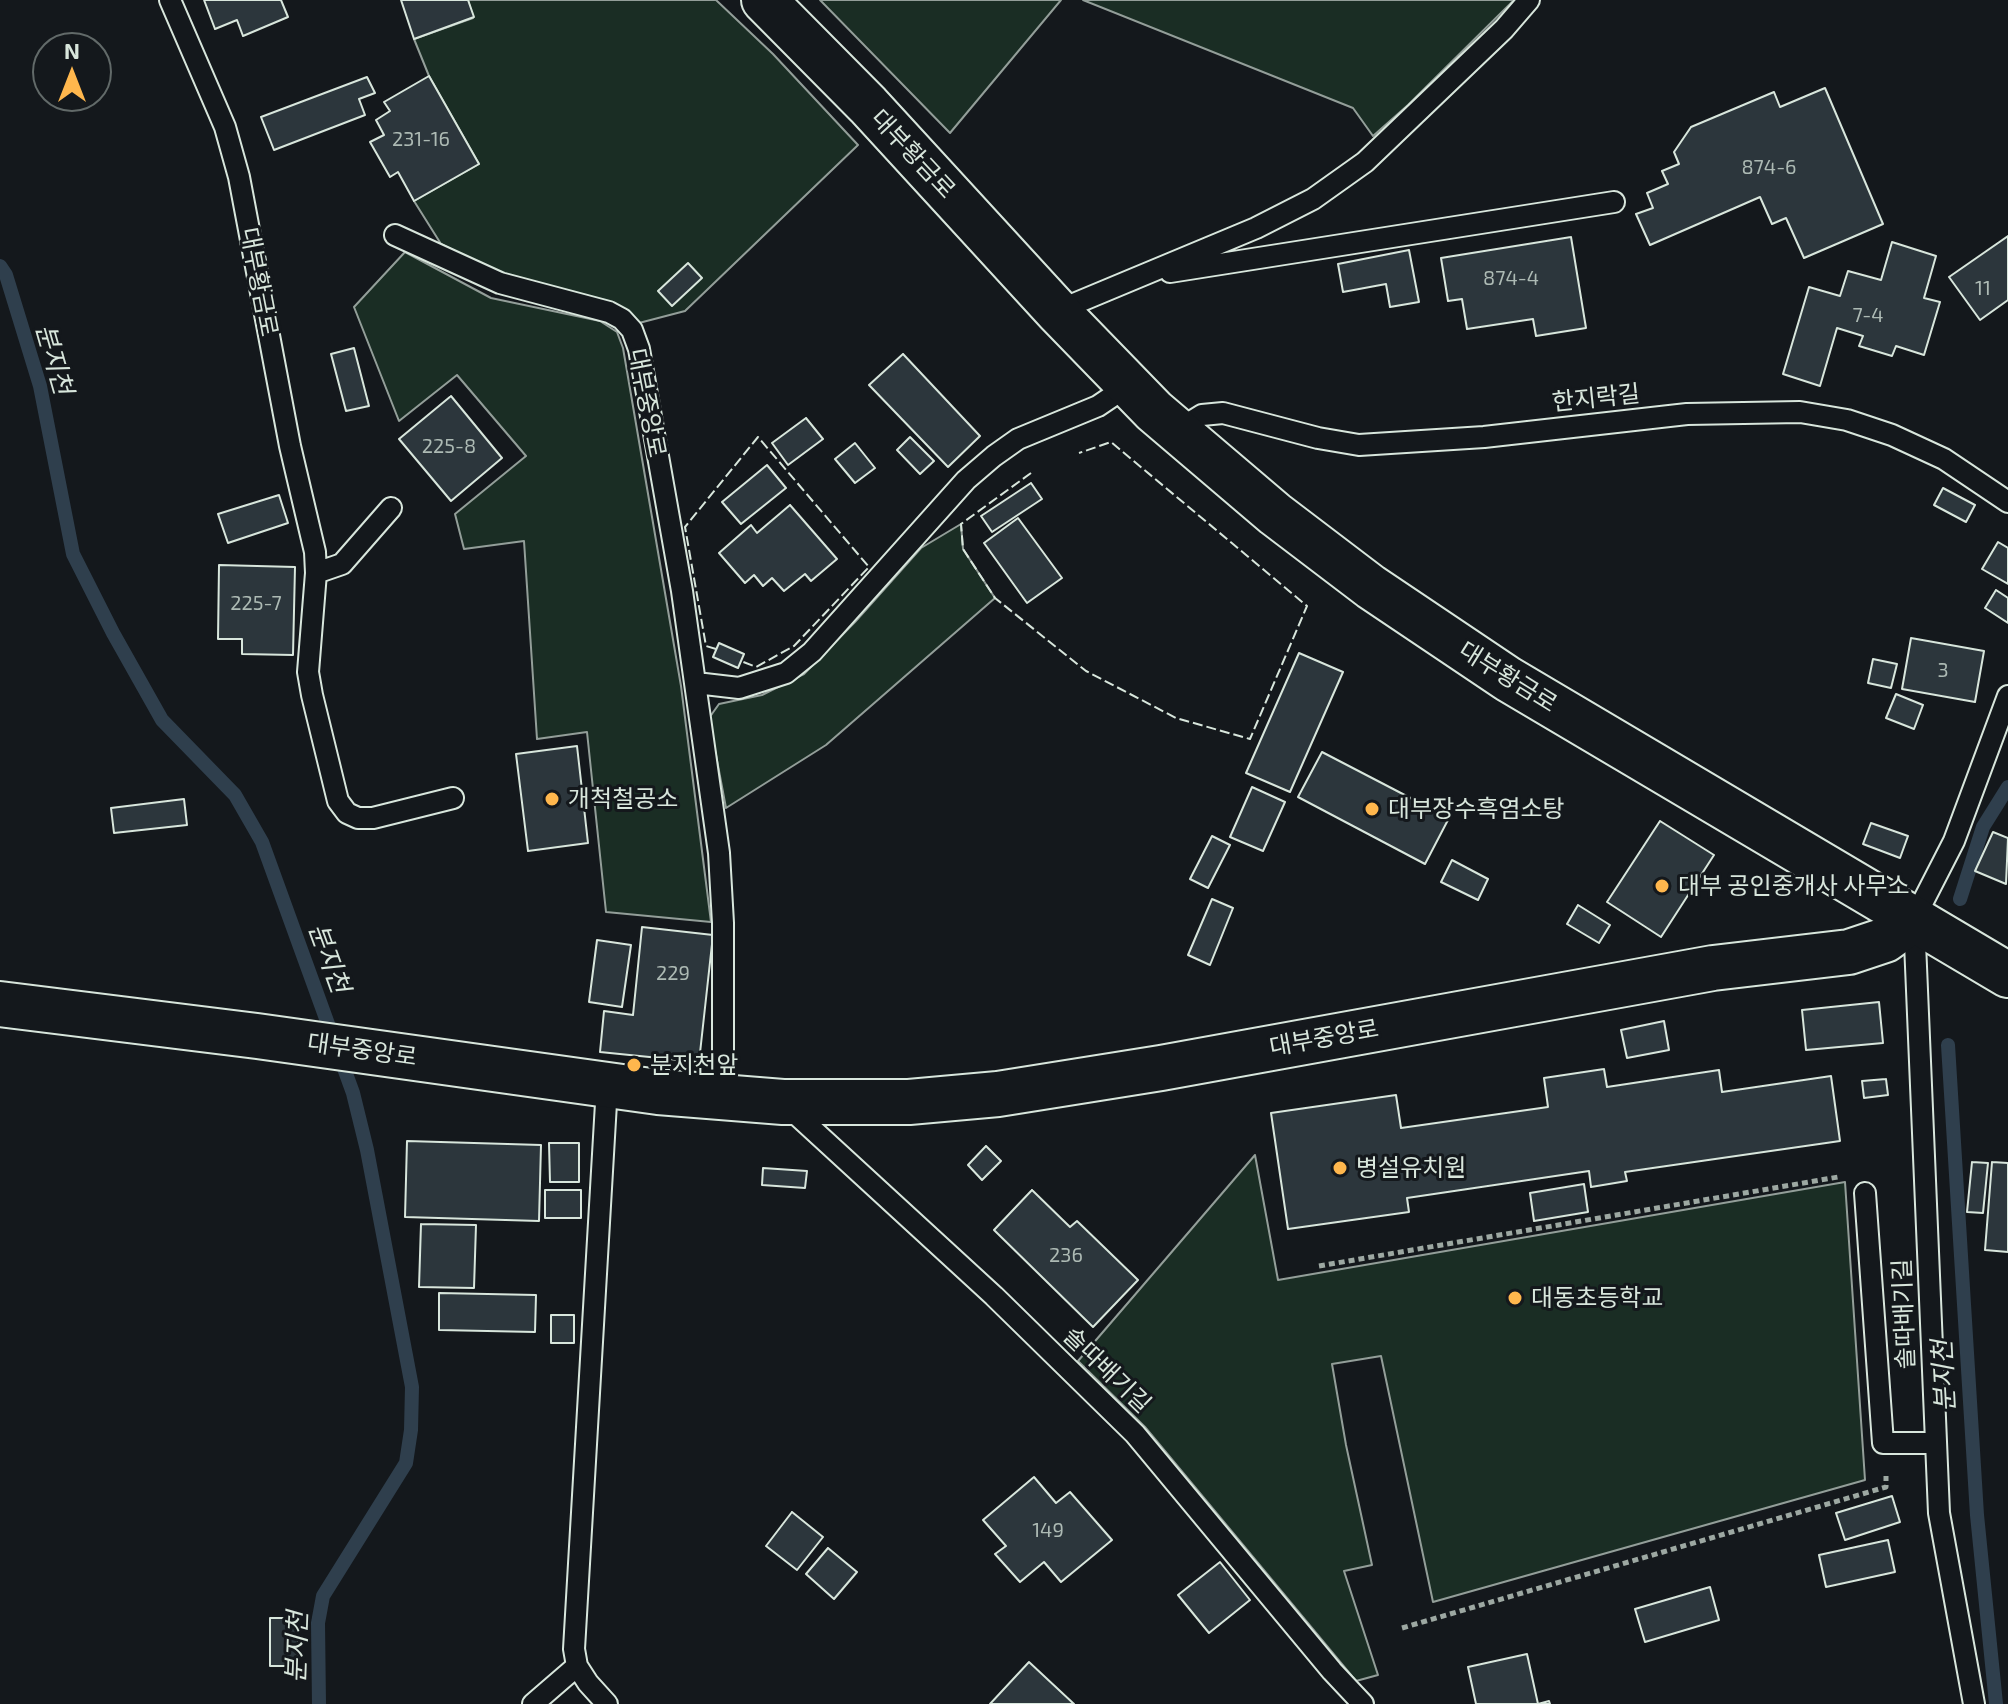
<!DOCTYPE html>
<html>
<head>
<meta charset="utf-8">
<style>
	body { margin:0 }
	#map { position:relative; width:2008px; height:1704px; overflow:hidden; background:#14181c; font-family:"Exo 2",sans-serif }
	canvas { display:block }
	.north { position:absolute; left:32px; top:32px; width:80px; height:80px; box-sizing:border-box; background:#14181c; border:2px solid #626a69; border-radius:50%; rotate:0deg; font-size:22px; font-weight:700; line-height:32px; text-align:center; color:#d8e6dc }
	.north::after { content:''; display:block; margin:auto; width:28px; height:36px; background:#ffb74d; clip-path:polygon(50% 0,100% 100%,50% 72%,0 100%) }
</style>
</head>
<body>
<div id="map">
<canvas width="2008" height="1704"></canvas>
<div class="north">N</div>
</div>
<script>
const ctx = document.querySelector('canvas').getContext('2d');
ctx.lineJoin = 'round';
function fillPath(path, color) { ctx.fillStyle = color; ctx.fill(path, 'evenodd'); }
const poly = rows => new Path2D(rows.map(r => 'M' + r).join(''));
function stroke(path, color, width, dash) { ctx.strokeStyle = color; ctx.lineWidth = width; ctx.lineCap = dash ? 'butt' : 'round'; ctx.setLineDash(dash || []); ctx.stroke(path); }
function label(font, color, halo, rows, align = 'center') {
  ctx.font = font + ' "Exo 2","Noto Sans KR",sans-serif'; ctx.lineWidth = 6; ctx.setLineDash([]); ctx.textBaseline = 'middle'; ctx.strokeStyle = halo; ctx.fillStyle = color; for (const [text, x, y, turn = 0] of rows) {
    ctx.save(); ctx.translate(x, y); ctx.rotate((+turn || 0) * Math.PI / 180); ctx.textAlign = isNaN(turn) ? turn : align; if (halo) ctx.strokeText(text, 0, 0); ctx.fillText(text, 0, 0); ctx.restore();
  }
}
const green = poly([
	[468,0,716,0,773,54,858,145,685,311,639,323,503,276,441,244,414,201,479,164,429,76,414,39,473,18,468,0],
	[820,0,1061,0,950,133,820,0],
	[1083,0,1514,0,1408,105,1373,136,1353,108,1083,0],
	[405,252,491,298,600,321,617,332,623,348,681,686,711,922,606,912,587,732,537,739,524,541,464,549,455,514,526,456,457,375,399,421,354,307,405,252],
	[961,524,963,549,995,598,826,745,726,808,709,718,719,704,762,695,804,674,855,622,921,548,961,524],
	[1255,1155,1278,1280,1845,1182,1865,1480,1433,1602,1381,1356,1332,1364,1346,1445,1372,1565,1344,1571,1378,1675,1356,1681,1145,1427,1078,1361,1255,1155]
]);
fillPath(green, '#1a2d24');
stroke(green, '#939e99', 2);
stroke(poly([
	[0,266,6,275,40,386,73,554,113,633,162,720,235,795,262,842,353,1093,367,1150,412,1387,411,1430,406,1463,323,1596,318,1623,319,1704],
	[1960,899,1983,827,2008,787],
	[1948,1045,1977,1515,1996,1704]
]), '#2f3f4d', 14);
const building = poly([
	[204,0,281,0,288,17,243,36,237,20,215,29,204,0],
	[401,0,468,0,474,17,414,39,401,0],
	[429,76,479,164,414,201,398,172,390,177,370,142,384,135,376,120,390,111,384,102,429,76],
	[367,77,375,93,359,99,365,115,274,150,261,117,367,77],
	[1825,88,1883,224,1804,258,1786,218,1772,224,1760,197,1650,245,1636,214,1653,208,1647,193,1668,184,1662,171,1679,164,1674,152,1691,127,1774,92,1780,107,1825,88],
	[2008,236,2008,300,1980,320,1949,277,2008,236],
	[1571,237,1586,328,1536,336,1533,319,1467,329,1462,299,1448,301,1441,258,1571,237],
	[1892,242,1936,256,1924,298,1940,302,1924,355,1896,346,1892,356,1859,346,1863,336,1837,328,1820,386,1783,374,1809,287,1840,296,1848,271,1881,280,1892,242],
	[1409,250,1419,302,1390,307,1386,284,1343,292,1338,264,1409,250],
	[688,263,702,278,672,306,658,291,688,263],
	[354,348,369,406,346,411,331,354,354,348],
	[903,354,980,436,948,467,869,385,903,354],
	[451,396,502,458,451,501,399,439,451,396],
	[806,418,823,439,788,465,772,443,806,418],
	[910,437,934,461,920,474,897,450,910,437],
	[855,443,875,468,855,483,835,459,855,443],
	[767,465,786,488,741,524,722,502,767,465],
	[1031,483,1042,499,992,532,981,516,1031,483],
	[1943,488,1975,505,1966,522,1934,505,1943,488],
	[279,495,288,523,228,543,218,514,279,495],
	[790,505,837,559,811,581,805,574,784,591,772,578,763,586,754,575,745,583,719,553,751,525,757,533,790,505],
	[1018,518,1062,578,1027,603,984,543,1018,518],
	[1998,542,2008,548,2008,584,1982,569,1998,542],
	[219,565,295,567,293,655,242,654,242,639,218,639,219,565],
	[1996,590,2008,598,2008,623,1985,608,1996,590],
	[1911,638,1984,651,1975,702,1902,689,1911,638],
	[719,643,744,654,738,668,713,657,719,643],
	[1299,653,1343,672,1290,792,1246,773,1299,653],
	[1873,659,1897,664,1891,688,1868,683,1873,659],
	[1896,694,1923,705,1914,729,1886,718,1896,694],
	[577,746,588,843,528,851,516,754,577,746],
	[1322,752,1449,818,1425,864,1298,797,1322,752],
	[1252,787,1285,802,1263,851,1230,837,1252,787],
	[184,799,187,825,114,833,111,808,184,799],
	[1660,821,1714,855,1661,937,1607,902,1660,821],
	[1871,823,1908,836,1900,858,1863,844,1871,823],
	[1993,832,2008,838,2006,884,1975,871,1993,832],
	[1212,836,1230,845,1208,888,1190,879,1212,836],
	[1452,860,1488,879,1478,900,1441,882,1452,860],
	[1212,899,1233,908,1210,965,1188,955,1212,899],
	[1578,905,1610,925,1599,943,1567,924,1578,905],
	[642,927,713,935,699,1062,600,1052,604,1011,633,1015,642,927],
	[597,940,631,945,622,1007,589,1002,597,940],
	[1879,1002,1883,1043,1806,1050,1802,1010,1879,1002],
	[1664,1021,1669,1050,1627,1058,1621,1030,1664,1021],
	[1604,1069,1607,1087,1719,1070,1722,1092,1831,1076,1840,1141,1625,1172,1627,1181,1591,1187,1589,1171,1407,1198,1409,1212,1288,1229,1271,1113,1396,1095,1401,1128,1548,1107,1544,1078,1604,1069],
	[1886,1079,1888,1095,1864,1098,1862,1081,1886,1079],
	[407,1141,541,1145,539,1221,405,1217,407,1141],
	[549,1143,579,1143,579,1182,550,1182,549,1143],
	[986,1146,1001,1161,982,1180,968,1165,986,1146],
	[1972,1162,1988,1163,1983,1213,1967,1212,1972,1162],
	[1992,1162,2008,1163,2008,1252,1985,1250,1992,1162],
	[763,1168,807,1171,805,1188,762,1185,763,1168],
	[1584,1184,1588,1212,1534,1221,1530,1193,1584,1184],
	[545,1190,581,1190,581,1218,545,1218,545,1190],
	[1032,1190,1070,1227,1077,1221,1138,1280,1093,1327,994,1230,1032,1190],
	[421,1224,476,1225,474,1288,419,1287,421,1224],
	[439,1293,536,1295,535,1332,439,1330,439,1293],
	[551,1315,574,1315,574,1343,551,1343,551,1315],
	[1034,1477,1056,1503,1070,1492,1112,1540,1061,1582,1044,1562,1020,1582,995,1554,1006,1546,983,1520,1034,1477],
	[1892,1496,1900,1522,1845,1540,1836,1513,1892,1496],
	[792,1512,823,1537,797,1570,766,1546,792,1512],
	[1888,1540,1895,1572,1826,1587,1819,1555,1888,1540],
	[828,1548,857,1572,834,1599,806,1574,828,1548],
	[1220,1562,1250,1600,1209,1633,1178,1595,1220,1562],
	[1710,1587,1719,1620,1645,1642,1635,1609,1710,1587],
	[270,1618,298,1618,298,1666,270,1666,270,1618],
	[1527,1654,1538,1704,1549,1701,1550,1704,1476,1704,1468,1667,1527,1654],
	[1029,1662,1074,1704,990,1704,1029,1662]
]);
fillPath(building, '#2c363c');
stroke(building, '#d8e6dc', 2);
const lane = poly([
	[170,0,225,127,239,177,290,446,315,552,316,573,308,672,312,695,338,801,347,813,358,818,373,818,453,798],
	[395,235,500,283,609,312,622,319,632,330,639,349,682,591,719,853,723,923,723,1099],
	[1170,272,1614,202],
	[1057,311,1256,228,1313,199,1365,162,1504,29,1529,0],
	[1176,431,1202,415,1223,413,1318,438,1359,445,1484,437,1687,414,1800,412,1847,420,1892,435,1944,459,2008,502],
	[316,573,342,564,391,508],
	[696,683,739,688,786,673,812,652,966,480,994,456,1018,439,1098,406,1129,385],
	[607,1086,574,1649,577,1666,588,1683,607,1704],
	[787,1106,994,1296,1135,1434,1332,1671,1363,1704],
	[1865,1193,1883,1443,1936,1443],
	[533,1704,577,1666],
	[1974,1704,1939,1513,1914,919,1954,841,2008,696]
]);
const secondary = poly([
	[764,0,868,105,1057,311,1154,411,1275,514,1371,587,1508,679,2008,975],
	[0,1004,257,1036,658,1092,783,1102,909,1102,998,1094,1161,1068,1713,968,1849,952,1885,940,1914,919]
]);
stroke(lane, '#d8e6dc', 24);
stroke(secondary, '#d8e6dc', 48);
stroke(poly([
	[1319,1266,1838,1177],
	[1402,1628,1886,1487,1886,1476]
]), '#9da8a2', 5, [6, 4]);
stroke(lane, '#14181c', 20);
stroke(secondary, '#14181c', 44);
stroke(poly([
	[1031,473,961,524,963,549,995,598,1086,671,1176,718,1250,739,1307,606,1111,442,1079,453],
	[716,649,706,646,685,527,758,437,869,567,794,646,756,667,741,661]
]), '#d8e6dc', 2, [10, 4]);
for (const [x, y, r, color] of [
	[552,799,8,"#ffb74d"],
	[1372,809,8,"#ffb74d"],
	[1662,886,8,"#ffb74d"],
	[634,1065,8,"#ffb74d"],
	[1340,1168,8,"#ffb74d"],
	[1515,1298,8,"#ffb74d"]
]) { const dot = new Path2D(); dot.arc(x, y, r, 0, 2 * Math.PI); ctx.fillStyle = color; ctx.fill(dot); stroke(dot, '#14181c', 3); }
label('20px', '#adbab4', null, [
	["231-16",421,139],
	["874-6",1769,167],
	["874-4",1511,278],
	["11",1983,288],
	["7-4",1868,315],
	["225-8",449,446],
	["225-7",256,603],
	["3",1943,670],
	["229",673,973],
	["236",1066,1255],
	["149",1048,1530]
]);
label('24px', '#d8e6dc', '#14181c', [
	["대부황금로",913,154,47],
	["대부황금로",259,282,79],
	["한지락길",1596,398,-6],
	["대부중앙로",647,403,79],
	["대부황금로",1508,677,32],
	["대부중앙로",1324,1038,-10],
	["대부중앙로",362,1050,8],
	["솔따배기길",1904,1314,-92],
	["솔따배기길",1107,1370,44]
]);
label('24px', '#d8e6dc', '#14181c', [
	["개척철공소",568,799],
	["대부장수흑염소탕",1388,809],
	["대부 공인중개사 사무소",1678,886],
	["분지천앞",650,1065],
	["병설유치원",1356,1168],
	["대동초등학교",1531,1298]
], 'left');
label('italic 26px', '#d8e6dc', '#14181c', [
	["분지천",54,359,74],
	["분지천",329,958,70],
	["분지천",1944,1376,-93],
	["분지천",297,1647,-88]
]);
</script>
</body>
</html>
